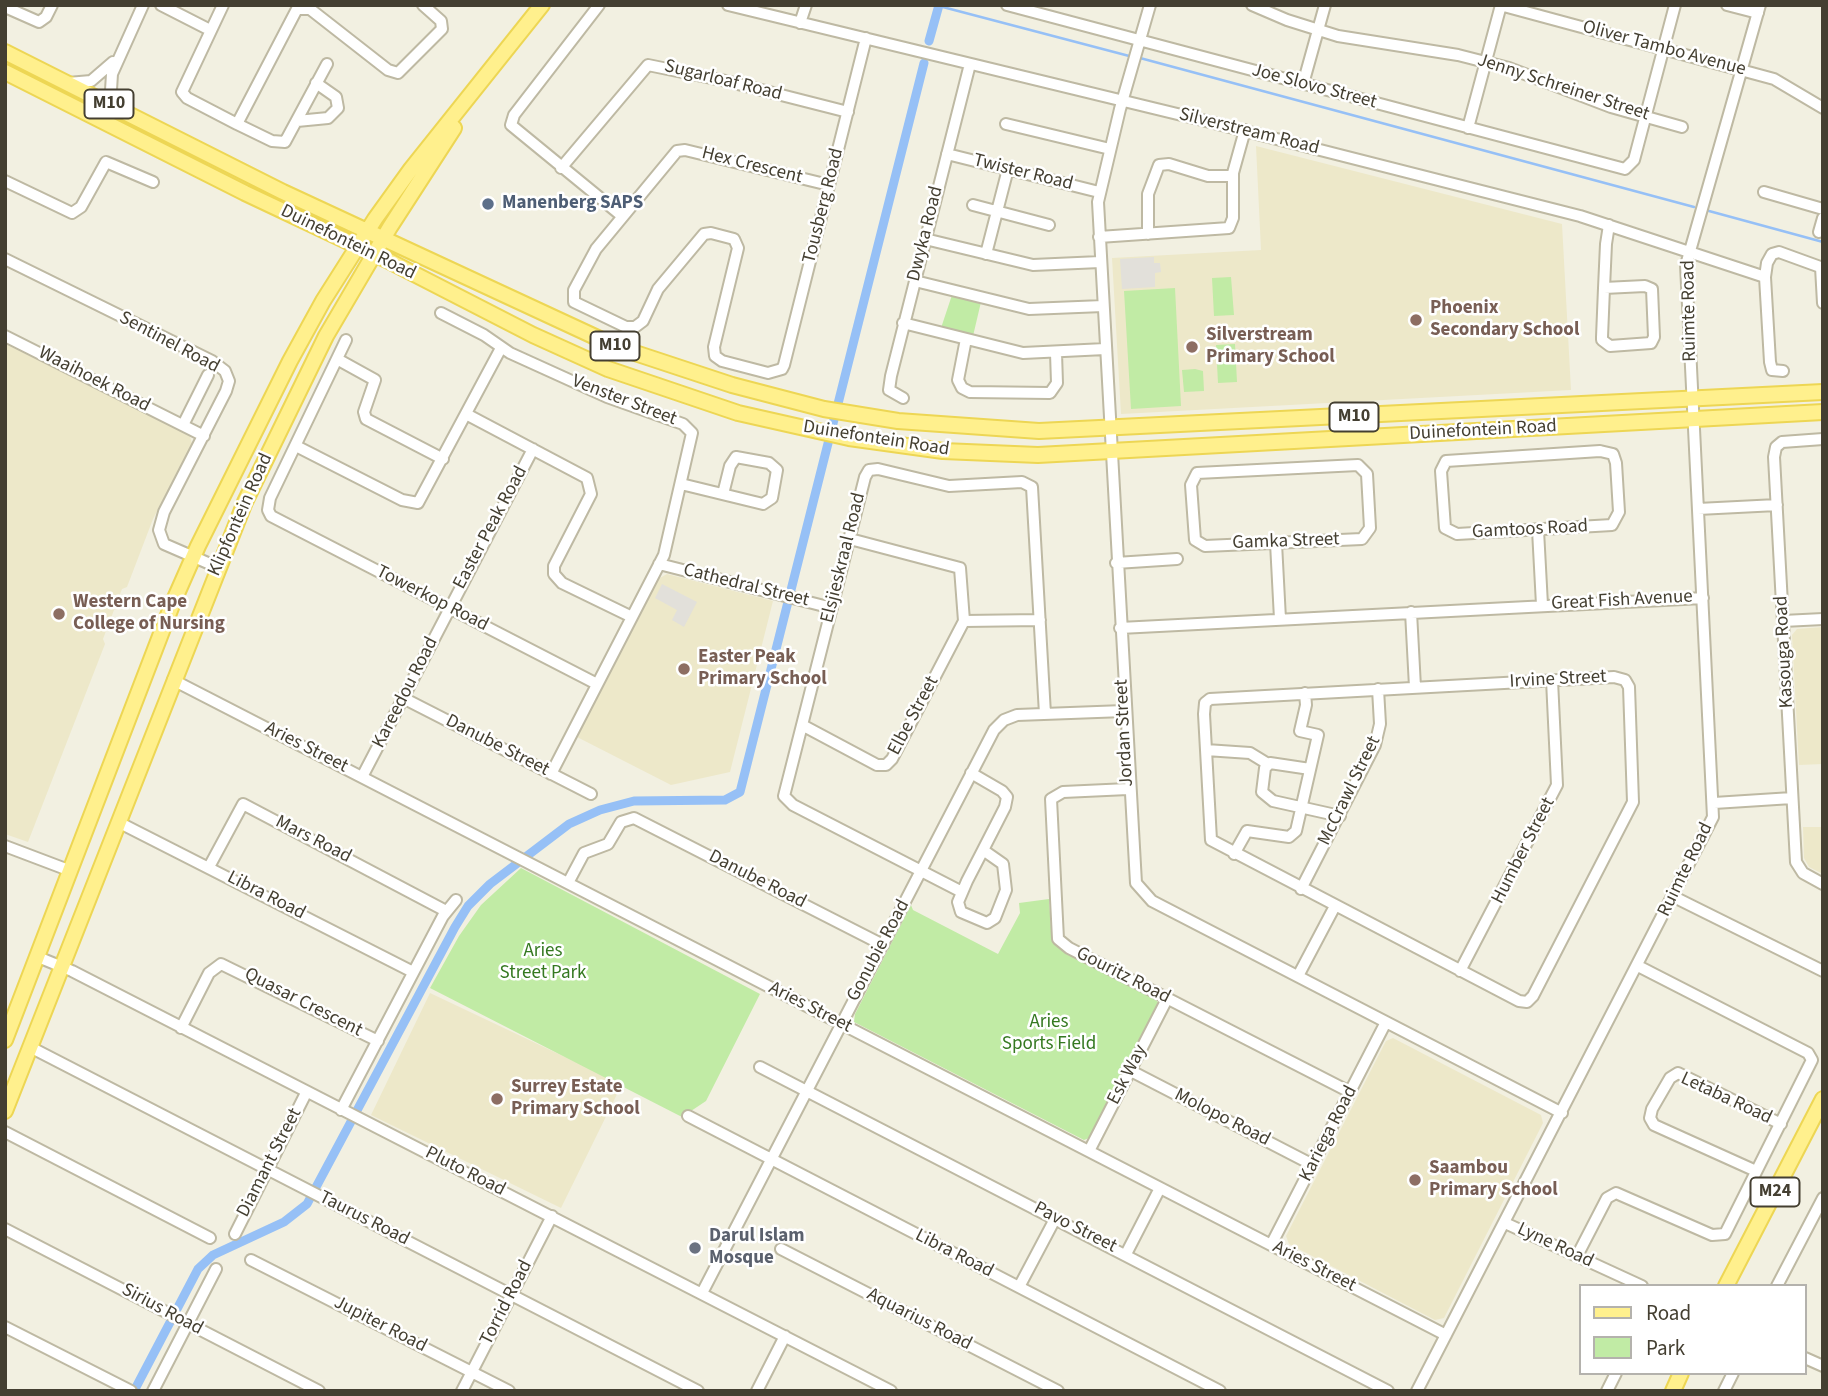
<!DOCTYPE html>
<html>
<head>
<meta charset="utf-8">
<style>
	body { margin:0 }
	#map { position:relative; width:1828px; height:1396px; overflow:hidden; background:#f2f0e1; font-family:"Source Sans 3",sans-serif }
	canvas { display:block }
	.frame { position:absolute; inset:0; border:7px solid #443f31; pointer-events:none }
	.legend { position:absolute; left:1579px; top:1284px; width:228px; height:91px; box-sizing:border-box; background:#fff; border:2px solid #b4b2ad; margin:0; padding:9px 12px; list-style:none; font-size:21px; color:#443f31 }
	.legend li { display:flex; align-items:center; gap:14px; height:35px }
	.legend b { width:35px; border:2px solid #b4b2ad }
</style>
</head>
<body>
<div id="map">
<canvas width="1828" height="1396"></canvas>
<div class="frame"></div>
<ul class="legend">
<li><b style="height:9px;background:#fff08d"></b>Road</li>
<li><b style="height:19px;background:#c1eba5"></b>Park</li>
</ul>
</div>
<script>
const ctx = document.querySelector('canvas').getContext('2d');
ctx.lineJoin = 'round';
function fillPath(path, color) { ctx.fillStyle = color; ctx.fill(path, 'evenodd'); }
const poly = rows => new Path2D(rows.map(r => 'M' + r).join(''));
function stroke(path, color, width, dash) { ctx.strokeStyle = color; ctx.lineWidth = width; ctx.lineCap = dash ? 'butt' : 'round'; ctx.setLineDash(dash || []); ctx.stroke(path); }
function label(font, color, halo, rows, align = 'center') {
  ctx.font = font + ' "Source Sans 3",sans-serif'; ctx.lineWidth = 5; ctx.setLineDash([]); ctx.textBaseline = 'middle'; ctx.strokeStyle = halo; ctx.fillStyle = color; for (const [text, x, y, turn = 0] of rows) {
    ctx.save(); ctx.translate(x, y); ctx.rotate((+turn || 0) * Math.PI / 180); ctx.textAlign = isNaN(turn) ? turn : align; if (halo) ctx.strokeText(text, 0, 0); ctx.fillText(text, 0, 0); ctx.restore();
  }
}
fillPath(poly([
	[1256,146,1562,224,1571,390,1121,414,1112,258,1261,250],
	[5,342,190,436,192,444,153,519,127,587,122,589,103,639,105,644,28,842,5,834],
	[667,574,773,601,730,772,671,785,577,737,658,579],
	[1823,627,1823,764,1799,765,1792,635,1797,629],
	[1803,827,1823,827,1823,874,1809,867,1804,858],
	[430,993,622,1084,561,1208,371,1115],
	[1393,1038,1541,1115,1543,1123,1444,1318,1435,1320,1289,1244,1286,1236,1386,1041]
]), '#ede8c9');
fillPath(poly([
	[1231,277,1234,315,1214,316,1212,278],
	[1175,288,1181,406,1131,409,1124,291],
	[952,295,981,302,973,336,941,328],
	[1235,344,1237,382,1218,383,1216,345],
	[1195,369,1203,371,1204,391,1184,392,1182,370],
	[521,868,760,994,706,1101,682,1117,430,988,459,936,481,905],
	[1049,899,1052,941,1056,946,1156,998,1158,1003,1089,1138,1084,1140,854,1022,855,1014,911,905,913,910,998,954,1020,913,1019,903]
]), '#c1eba5');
fillPath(poly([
	[1154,257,1154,263,1160,263,1161,272,1155,273,1155,287,1122,289,1120,259],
	[662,584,697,602,684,627,672,620,677,610,655,598]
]), '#e2e0da');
stroke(poly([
	[939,6,1133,57],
	[1140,58,1694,207],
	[1709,211,1823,242]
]), '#96c0f6', 2.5);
stroke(poly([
	[929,41,939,5],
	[134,1391,198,1269,213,1255,284,1222,307,1204,455,927,468,906,490,884,569,824,600,810,634,801,725,800,740,792,924,63]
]), '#96c0f6', 9);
const minor = poly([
	[161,5,210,30],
	[223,5,182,92,187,98,237,124,297,9,310,9,388,70,398,73,442,29,441,21,423,5],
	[599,5,514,115,511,125,622,216],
	[728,5,1198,119,1580,216,1765,277],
	[1007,5,1625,169,1634,160,1675,5],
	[1150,5,1120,109,1098,202,1136,883,1152,901,1562,1113],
	[1252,5,1287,20,1338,36,1458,55,1509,68,1611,107,1682,127],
	[1500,5,1774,79,1823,108],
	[1727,5,1758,13],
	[5,7,39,22,46,17,52,5],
	[800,23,806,5],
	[68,83,91,81,113,62],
	[1303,84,1325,5],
	[119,109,111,90,112,74,143,5],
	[297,121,328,118,338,108,336,97,316,83],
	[237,124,272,141,285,142,327,64],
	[1006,124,1110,149],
	[1468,128,1501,5],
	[947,154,1099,192],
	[561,168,648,65,726,81,848,112],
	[5,181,72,213,81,207,106,162,153,182],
	[829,185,685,150,677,151,596,249,574,290,574,302,626,327,635,327,643,321,658,289,704,234,711,233,734,239,738,248,714,347,715,356,722,361,768,373,782,369,784,365,866,38],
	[1764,192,1823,209],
	[973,205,1049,225],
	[1819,232,1823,218],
	[1148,234,1148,194,1159,165,1169,164,1208,176,1233,176],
	[1099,237,1229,228,1233,218,1233,173,1245,130],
	[925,239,1033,265,1100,262],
	[986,254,1008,169],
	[5,259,212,361,225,371,229,381,226,391,164,512,159,530,164,544,217,567],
	[1821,267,1823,303],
	[915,281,1029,309,1103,306],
	[1604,288,1645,286,1652,289,1654,337,1651,343,1610,346,1602,340,1602,337,1604,288,1606,244,1609,225],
	[441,313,484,335,510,353,607,397,683,424,692,433,664,555,551,774],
	[903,323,1023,353,1105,349],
	[5,336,204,436],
	[966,339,958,380,962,388,970,392,1050,393,1057,383,1056,353],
	[346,340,270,498,268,510,271,516,597,684],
	[337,359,375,380,364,412,366,419,443,459],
	[1783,371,1772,370,1770,362,1765,277,1767,263,1772,254,1779,252,1823,268],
	[903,398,889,390,891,376,970,64],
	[466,414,587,478,591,494,554,566,554,574,562,583,632,617],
	[183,425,208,375],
	[1823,439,1782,442,1776,447,1774,457,1796,862,1803,873,1823,884],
	[296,446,402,500,418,503,501,348],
	[1600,451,1613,454,1616,463,1619,512,1612,525,1457,534,1445,528,1441,471,1446,461,1600,451],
	[1358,465,1367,474,1370,528,1362,539,1205,546,1195,540,1191,485,1197,473,1358,465],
	[681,484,763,504,772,498,777,470,769,463,736,457,730,466,723,494],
	[1698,509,1777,505],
	[1538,530,1542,605],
	[1276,543,1280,619],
	[1116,563,1177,559],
	[659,564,832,608],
	[1411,612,1415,687],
	[964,621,1040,620],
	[1783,621,1823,619],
	[1120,628,1703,598],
	[1614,677,1625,680,1629,687,1633,802,1533,996,1527,1002,1519,1001,1211,840,1204,714,1205,703,1210,699,1614,677],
	[173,680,1446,1335],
	[403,698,591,794],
	[802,725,877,765,886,765,892,759,964,621,960,568,850,539],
	[1206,750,1250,753,1268,764],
	[1310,769,1270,763,1265,768,1262,792,1273,801,1340,816],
	[971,773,1002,791,1007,797,1005,807,983,850,967,881,958,902,961,912,987,923,995,918,1006,890,1003,864,983,850],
	[362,777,533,449],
	[1128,789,1063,792,1051,799,1058,939,1069,948,1350,1092],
	[1714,803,1792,798],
	[118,822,413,972],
	[5,846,71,871],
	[1234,854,1247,831,1289,837,1296,831,1318,735,1300,731,1306,705,1305,693],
	[209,867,243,804,446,911],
	[568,883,584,853,608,844,621,822,634,818,883,945],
	[1301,889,1375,745,1380,724,1378,689],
	[962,892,793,805,784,796,865,477,869,470,878,469,949,486,1022,482,1032,487,1045,714],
	[1674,897,1823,971],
	[38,957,72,971,891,1391],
	[1638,966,1808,1053,1812,1060],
	[1460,971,1557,785,1552,680],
	[1298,976,1335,906],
	[181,1028,209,973,221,964,378,1041],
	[30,1047,698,1391],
	[760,1067,1388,1391],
	[1131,1071,1313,1165],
	[341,1110,443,916,456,900],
	[688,1116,1220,1391],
	[5,1132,210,1238],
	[1089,1151,1167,999],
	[1756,1171,1654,1125,1650,1118,1652,1109,1670,1078,1678,1073,1781,1124],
	[1505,1223,1642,1286],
	[5,1229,319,1391],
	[235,1234,306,1093],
	[1271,1245,1386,1022],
	[781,1249,1058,1391],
	[1126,1254,1160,1188],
	[1577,1256,1607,1198,1616,1193,1712,1235,1725,1234,1812,1060],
	[251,1260,509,1391],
	[1777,1286,1823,1198],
	[1019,1287,1055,1219],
	[702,1293,994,730,1004,720,1017,715,1124,711],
	[5,1327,131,1391],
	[1805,1358,1823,1366],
	[153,1391,216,1269],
	[462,1391,552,1216],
	[757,1391,785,1336],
	[1417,1391,1713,817,1686,265,1760,5],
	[1607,1391,1616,1373],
	[1724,1391,1733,1373]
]);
const major = poly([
	[5,52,283,192,617,347,732,385,824,409,898,421,1039,431,1823,392],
	[5,72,245,193,387,260,533,335,608,369,738,413,849,438,943,451,1038,455,1823,412],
	[5,1040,172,605,198,546,290,361,323,301,375,219,411,169,542,5],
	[5,1111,245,502,326,336,390,227,454,128],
	[1726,1286,1823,1099],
	[1673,1391,1681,1373]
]);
stroke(minor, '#beb9a3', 14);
stroke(major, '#edd654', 18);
stroke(minor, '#fff', 10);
stroke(major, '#fff08d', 14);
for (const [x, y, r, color] of [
	[488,204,7,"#5c6f8a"],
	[1416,320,7,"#8d6e63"],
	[1192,347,7,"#8d6e63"],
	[59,614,7,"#8d6e63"],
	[684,669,7,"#8d6e63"],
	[497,1099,7,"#8d6e63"],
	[1415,1180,7,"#8d6e63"],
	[695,1248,7,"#6b7280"]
]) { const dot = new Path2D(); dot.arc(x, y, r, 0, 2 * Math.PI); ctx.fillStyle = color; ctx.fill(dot); stroke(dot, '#fff', 2.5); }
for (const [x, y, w] of [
	[109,104,49],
	[615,346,49],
	[1354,417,49],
	[1775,1192,49]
]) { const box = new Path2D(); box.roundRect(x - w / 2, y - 14.5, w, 29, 5); ctx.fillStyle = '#fff'; ctx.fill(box); stroke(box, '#443f31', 2); }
label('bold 18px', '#443f31', null, [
	["M10",109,104],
	["M10",615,346],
	["M10",1354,417],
	["M24",1775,1192]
]);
label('19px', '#443f31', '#fff', [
	["Oliver Tambo Avenue",1664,49,15],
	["Sugarloaf Road",723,81,14],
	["Joe Slovo Street",1314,87,15],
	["Jenny Schreiner Street",1563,88,18],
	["Silverstream Road",1249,132,14],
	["Hex Crescent",752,166,14],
	["Twister Road",1023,173,14],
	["Tousberg Road",824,206,-76],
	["Dwyka Road",926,234,-76],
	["Duinefontein Road",348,243,26],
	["Ruimte Road",1690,311,-91],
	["Sentinel Road",169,343,28],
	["Waaihoek Road",94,380,27],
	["Venster Street",624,401,21],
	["Duinefontein Road",1483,431,-3],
	["Duinefontein Road",876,439,9],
	["Klipfontein Road",241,515,-66],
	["Easter Peak Road",491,528,-62],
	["Gamtoos Road",1530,530,-3],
	["Gamka Street",1286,542,-2],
	["Elsjieskraal Road",844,558,-76],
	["Cathedral Street",746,586,14],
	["Towerkop Road",432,599,27],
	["Great Fish Avenue",1622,601,-3],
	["Kasouga Road",1785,652,-93],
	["Irvine Street",1558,680,-3],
	["Kareedou Road",406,693,-63],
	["Elbe Street",914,716,-62],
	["Jordan Street",1125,733,-93],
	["Danube Street",497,746,27],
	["Aries Street",306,748,27],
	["McCrawl Street",1350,791,-64],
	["Mars Road",313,840,27],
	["Humber Street",1524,851,-63],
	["Ruimte Road",1686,870,-64],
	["Danube Road",757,880,27],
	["Libra Road",266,896,27],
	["Gonubie Road",879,951,-62],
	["Gouritz Road",1123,976,27],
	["Quasar Crescent",303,1003,27],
	["Aries Street",810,1008,27],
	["Esk Way",1128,1075,-63],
	["Letaba Road",1726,1099,25],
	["Molopo Road",1222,1118,27],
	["Kariega Road",1329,1134,-63],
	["Diamant Street",270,1163,-63],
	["Pluto Road",465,1172,27],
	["Taurus Road",364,1219,27],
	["Pavo Street",1075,1228,27],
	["Lyne Road",1555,1246,25],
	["Libra Road",954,1254,27],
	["Aries Street",1314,1267,27],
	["Torrid Road",507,1303,-63],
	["Sirius Road",162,1310,28],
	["Aquarius Road",919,1320,27],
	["Jupiter Road",380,1325,27]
]);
label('bold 19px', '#4e5e75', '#fff', [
	["Manenberg SAPS",502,204]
], 'left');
label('bold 19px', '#785e54', '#fff', [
	["Phoenix",1430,309],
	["Secondary School",1430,331],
	["Silverstream",1206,336],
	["Primary School",1206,358],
	["Western Cape",73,603],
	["College of Nursing",73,625],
	["Easter Peak",698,658],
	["Primary School",698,680],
	["Surrey Estate",511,1088],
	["Primary School",511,1110],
	["Saambou",1429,1169],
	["Primary School",1429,1191]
], 'left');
label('19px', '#357921', '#fff', [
	["Aries",543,952],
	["Street Park",543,974],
	["Aries",1049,1023],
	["Sports Field",1049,1045]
]);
label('bold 19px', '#5b616d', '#fff', [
	["Darul Islam",709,1237],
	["Mosque",709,1259]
], 'left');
</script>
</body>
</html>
